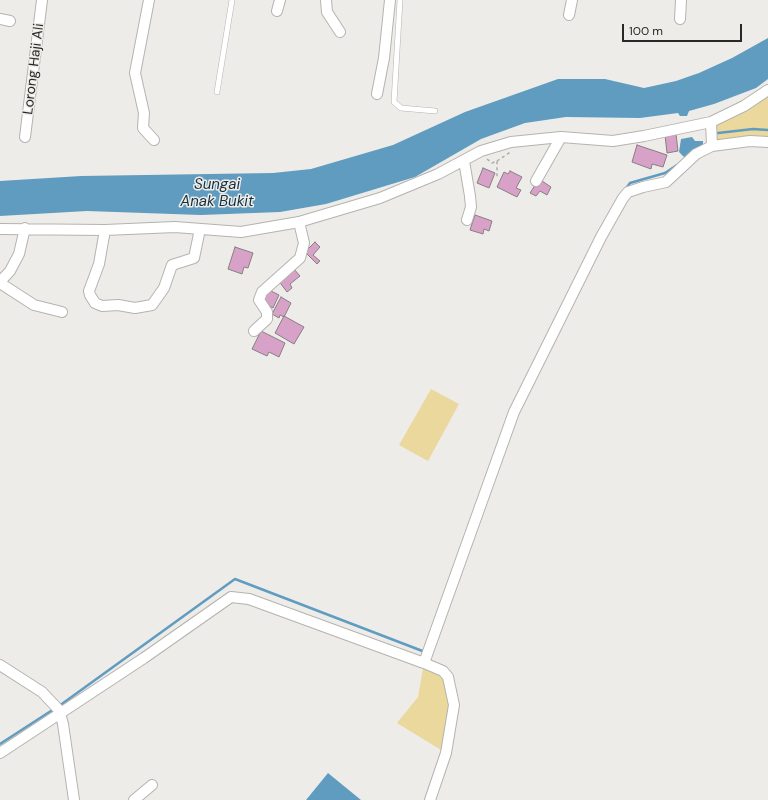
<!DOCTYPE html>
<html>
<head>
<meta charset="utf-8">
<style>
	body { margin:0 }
	#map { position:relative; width:768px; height:800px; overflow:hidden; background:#eeece8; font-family:"DM Sans",sans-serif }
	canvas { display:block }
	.scale { position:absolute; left:622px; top:24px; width:120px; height:18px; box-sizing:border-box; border:2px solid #282826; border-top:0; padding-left:5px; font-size:12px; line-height:14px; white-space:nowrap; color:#282826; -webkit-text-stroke:3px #eeece8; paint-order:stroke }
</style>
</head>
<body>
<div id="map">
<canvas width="768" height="800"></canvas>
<div class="scale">100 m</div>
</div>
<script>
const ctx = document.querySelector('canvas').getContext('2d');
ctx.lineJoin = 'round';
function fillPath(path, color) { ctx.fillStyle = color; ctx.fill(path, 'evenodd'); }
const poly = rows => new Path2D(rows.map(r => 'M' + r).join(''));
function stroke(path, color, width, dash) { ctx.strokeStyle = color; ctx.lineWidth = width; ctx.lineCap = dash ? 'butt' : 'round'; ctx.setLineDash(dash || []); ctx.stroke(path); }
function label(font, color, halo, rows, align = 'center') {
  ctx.font = font + ' "DM Sans",sans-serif'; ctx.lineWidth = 3; ctx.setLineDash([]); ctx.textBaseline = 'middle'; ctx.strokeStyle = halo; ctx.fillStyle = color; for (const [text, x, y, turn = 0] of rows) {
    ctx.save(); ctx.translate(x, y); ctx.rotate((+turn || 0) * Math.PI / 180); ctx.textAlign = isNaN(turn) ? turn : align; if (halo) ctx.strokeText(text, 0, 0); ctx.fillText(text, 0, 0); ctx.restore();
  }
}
fillPath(poly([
	[768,90,768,138,755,136,712,140,711,122],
	[431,389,459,404,428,461,399,445],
	[424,663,443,671,454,705,446,753,397,723,418,697]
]), '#ead89c');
fillPath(poly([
	[768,38,768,79,756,88,714,104,689,111,687,116,680,116,678,113,640,118,566,117,525,123,481,139,415,177,326,204,280,212,201,215,87,211,0,216,0,181,81,176,273,173,311,169,393,145,465,112,558,79,605,79,644,88,676,81,699,73,732,58],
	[692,137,695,141,703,141,703,146,685,158,679,152,681,139],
	[328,773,361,800,306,800]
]), '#609cc0');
stroke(poly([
	[718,133,753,129,768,130],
	[625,190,630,183,665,173,677,165],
	[59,706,235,579,425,652],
	[0,744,54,709]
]), '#609cc0', 2.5);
const building = poly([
	[676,134,678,151,667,153,665,135,676,134],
	[637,145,667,155,663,167,652,164,651,169,632,162,637,145],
	[483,168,495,173,489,188,477,183,483,168],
	[510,171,522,177,516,188,521,190,517,197,497,187,504,172,508,174,510,171],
	[539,179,551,187,547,195,540,191,536,196,530,193,539,179],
	[475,215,492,221,489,231,484,229,483,234,470,230,475,215],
	[315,242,320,247,313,255,320,261,317,264,305,252,315,242],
	[235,247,253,253,248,268,244,267,242,274,228,269,235,247],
	[293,268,300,276,290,284,292,288,287,292,278,280,293,268],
	[267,289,279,295,273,308,261,301,267,289],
	[281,297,291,303,284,317,280,315,279,318,272,314,281,297],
	[284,316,304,327,294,344,275,333,284,316],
	[261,331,285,343,279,357,269,352,267,356,252,349,261,331]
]);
fillPath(building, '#d8a1c7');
stroke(building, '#848082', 1);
const service = poly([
	[400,0,394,102,401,108,435,111],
	[217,92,232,0]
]);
const minor = poly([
	[149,0,135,73,144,113,143,128,154,140],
	[326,0,327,12,340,32],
	[277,11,280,0],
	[569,15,572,0],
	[0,19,10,21],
	[680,19,681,0],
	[377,94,384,58,390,0],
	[25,137,42,0],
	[712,146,750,141,768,142],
	[464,161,470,196,471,207,467,220],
	[536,181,561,137],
	[0,229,105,230,175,227,241,232,299,222,380,198,438,174,481,151,511,142,561,137,613,141,644,136,711,122,744,106,768,90],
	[105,230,99,264,89,291,90,295,95,303,102,306,118,305,135,308,152,305,164,288,172,265,194,258,200,229],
	[0,282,10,271,19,254,25,228],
	[0,283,34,305,62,312],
	[254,331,267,319,267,312,259,300,262,292,300,258,304,243,299,222],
	[424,663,443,671,448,677,454,705,446,753,430,800],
	[0,665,42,692,59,710,63,724,74,800],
	[0,753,144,658,231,597,249,599,424,663,514,412,601,237,623,198,628,192,643,187,666,182,696,154,712,146,711,122],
	[134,800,152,785]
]);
stroke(service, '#b5b3af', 6);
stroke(minor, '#b5b3af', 12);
stroke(poly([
	[487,159,492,163,497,161,497,179],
	[497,161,512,151]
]), '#adaca9', 1.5, [3, 3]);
stroke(service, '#fff', 5);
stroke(minor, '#fff', 10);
label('14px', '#282826', '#eeece8', [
	["Lorong Haji Ali",34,69,-83]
]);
label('italic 15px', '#132f3f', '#eeece8', [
	["Sungai",217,185],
	["Anak Bukit",217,202]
]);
</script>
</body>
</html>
